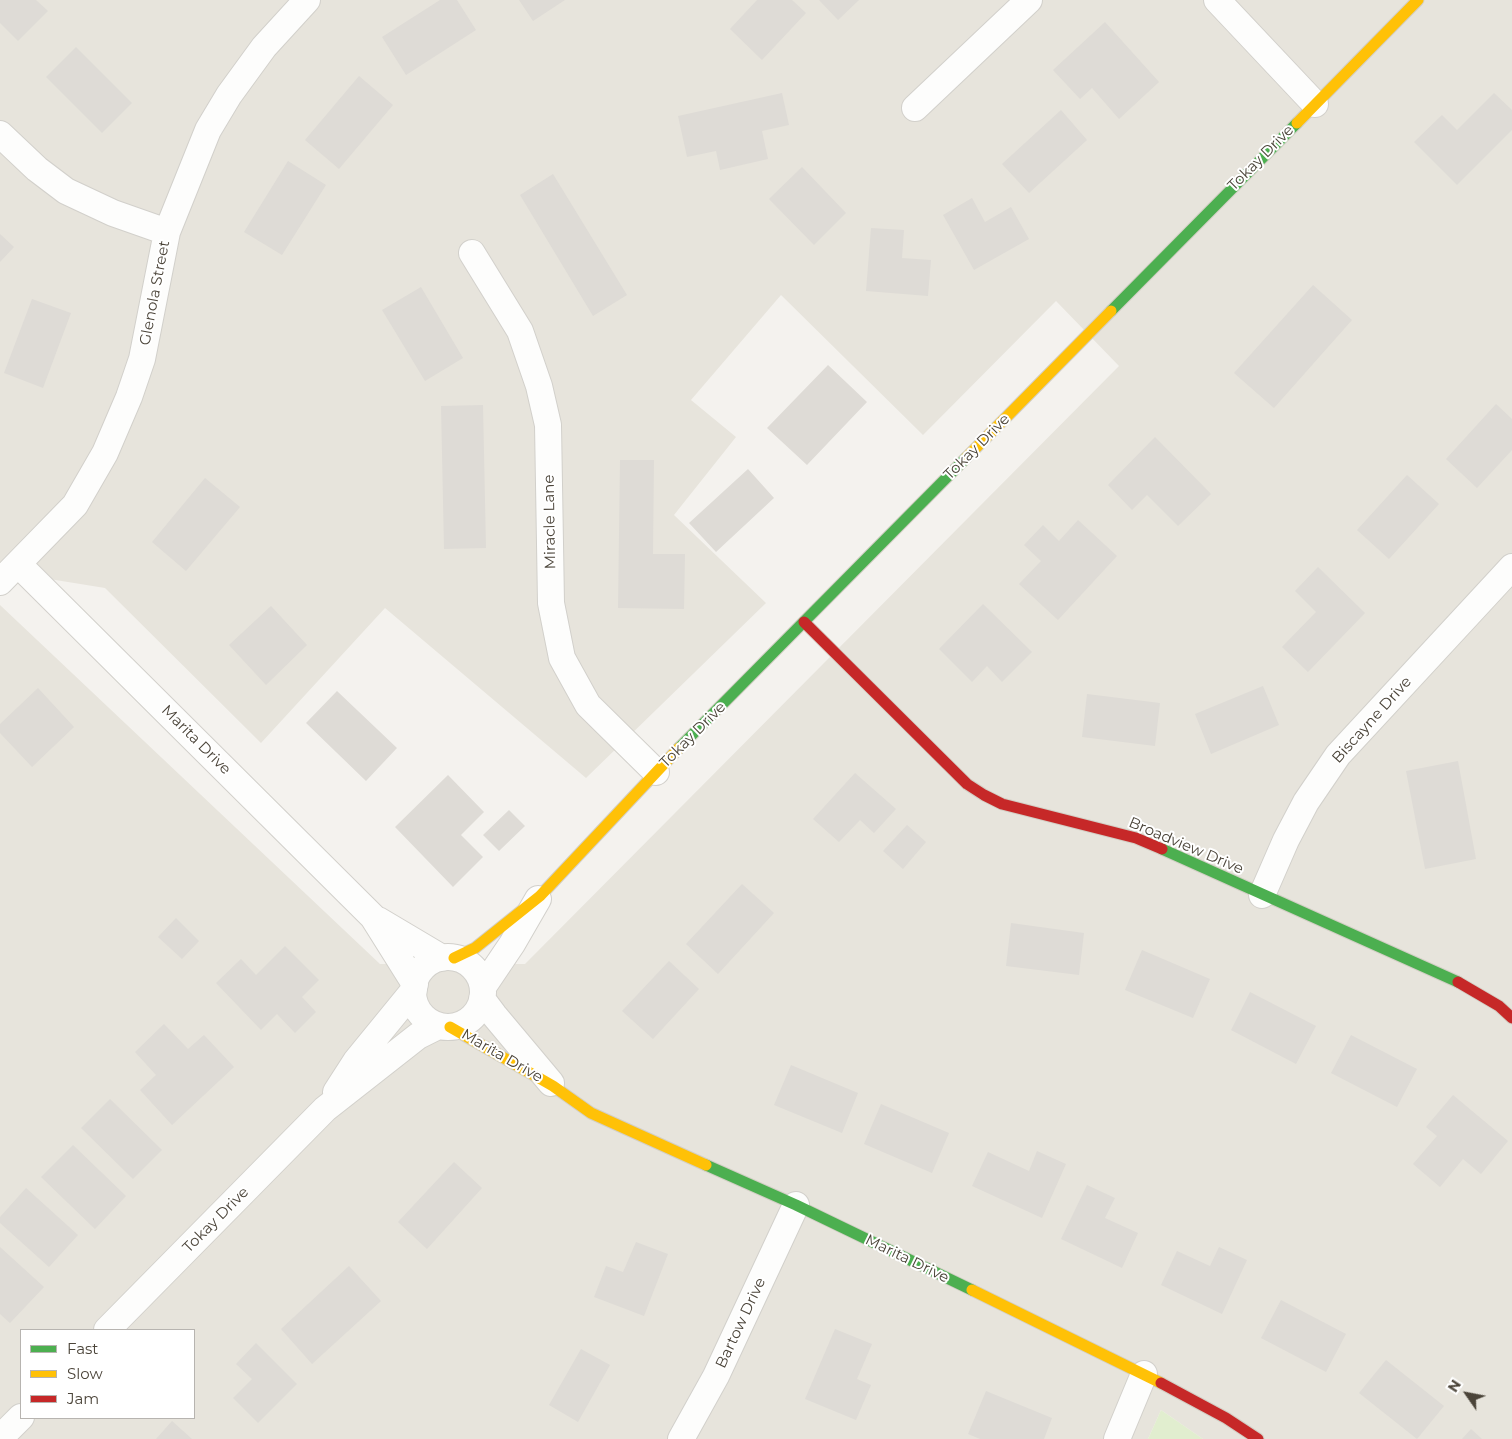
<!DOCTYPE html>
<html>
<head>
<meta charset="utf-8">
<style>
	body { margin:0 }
	#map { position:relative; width:1512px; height:1439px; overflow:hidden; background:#f4f2ee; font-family:Montserrat,sans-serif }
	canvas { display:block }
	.legend { position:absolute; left:20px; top:1329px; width:175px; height:90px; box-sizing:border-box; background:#fff; border:1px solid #b7b4b0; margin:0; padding:6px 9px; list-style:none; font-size:15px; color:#4b4439 }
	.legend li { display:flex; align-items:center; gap:10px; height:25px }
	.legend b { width:25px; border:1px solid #b7b4b0 }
	.north { position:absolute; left:1442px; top:1369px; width:50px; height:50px; -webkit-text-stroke:4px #fff; paint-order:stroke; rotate:303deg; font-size:14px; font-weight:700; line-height:20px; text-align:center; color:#4b4439 }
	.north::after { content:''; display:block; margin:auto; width:18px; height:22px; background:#4b4439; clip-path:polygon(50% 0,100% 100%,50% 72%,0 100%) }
</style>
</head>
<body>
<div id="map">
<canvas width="1512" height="1439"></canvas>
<ul class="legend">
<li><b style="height:6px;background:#4caf50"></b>Fast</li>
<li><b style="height:6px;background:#ffc107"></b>Slow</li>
<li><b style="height:6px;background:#c62828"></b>Jam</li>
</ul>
<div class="north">N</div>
</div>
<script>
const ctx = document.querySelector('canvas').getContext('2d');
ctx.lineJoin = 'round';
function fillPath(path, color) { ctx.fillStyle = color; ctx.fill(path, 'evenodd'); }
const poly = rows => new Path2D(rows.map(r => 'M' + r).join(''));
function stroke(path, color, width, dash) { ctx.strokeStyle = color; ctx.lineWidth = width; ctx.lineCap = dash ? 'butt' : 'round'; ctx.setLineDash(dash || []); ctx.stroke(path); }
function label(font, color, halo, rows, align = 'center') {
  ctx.font = font + ' Montserrat,sans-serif'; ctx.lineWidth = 4; ctx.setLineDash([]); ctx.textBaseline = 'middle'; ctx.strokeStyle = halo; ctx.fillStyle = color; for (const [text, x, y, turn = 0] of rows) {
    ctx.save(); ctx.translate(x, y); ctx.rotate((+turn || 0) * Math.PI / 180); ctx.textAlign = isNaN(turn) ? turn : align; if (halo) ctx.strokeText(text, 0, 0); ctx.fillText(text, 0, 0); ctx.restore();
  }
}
fillPath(poly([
	[0,0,1512,0,1512,1439,1203,1439,1161,1410,1148,1439,0,1439,0,605,380,964,525,964,1119,366,1056,301,923,435,781,295,691,400,736,437,674,515,766,603,586,778,385,608,261,743,105,588,0,571],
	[21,1330,194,1330,194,1418,21,1418]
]), '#e7e4dc');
fillPath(poly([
	[1161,1410,1203,1439,1148,1439]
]), '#e1eecf');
fillPath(poly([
	[0,0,36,0,48,11,18,41,0,23],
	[440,0,457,0,476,30,406,75,382,37],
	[519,0,565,0,533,21],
	[757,0,792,0,806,13,762,60,730,29],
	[819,0,859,0,838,20],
	[1105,22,1159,82,1119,119,1092,88,1080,99,1053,70],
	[76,47,132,103,102,133,46,77],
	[359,76,393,105,339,169,305,140],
	[782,93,789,125,762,131,768,159,720,170,716,151,687,157,678,116],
	[1494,93,1512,110,1512,130,1457,185,1414,142,1442,115,1457,130],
	[1061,110,1087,140,1029,193,1002,164],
	[288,161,326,185,282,255,244,232],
	[802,167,846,213,814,245,769,199],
	[553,174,627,295,593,316,520,195],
	[972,198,985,222,1011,207,1029,239,974,270,943,215],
	[871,228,904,230,902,258,931,260,928,296,866,291],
	[0,234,14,247,0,262],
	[1313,285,1352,320,1274,408,1234,373],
	[421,287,463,358,425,381,382,310],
	[32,299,71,313,43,388,4,373],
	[828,365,867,402,807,465,767,428],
	[1496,404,1512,419,1512,450,1477,488,1446,459],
	[483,405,486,548,444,549,441,406],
	[1155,437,1211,494,1178,526,1147,495,1132,510,1108,485],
	[620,460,654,460,653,554,685,554,684,609,618,608],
	[748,469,774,498,716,552,689,523],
	[1407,475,1439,504,1389,559,1357,530],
	[205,478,240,507,186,571,152,542],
	[1078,520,1117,556,1058,620,1019,584,1041,561,1024,545,1043,525,1059,541],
	[1318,567,1365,613,1308,672,1282,647,1316,612,1295,591],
	[983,604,1032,652,1002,682,987,666,972,682,939,649],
	[271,606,307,645,266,685,229,645],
	[1263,686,1279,725,1211,754,1195,714],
	[38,688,74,727,32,767,0,733,0,724],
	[337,691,397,748,366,781,306,723],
	[1087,694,1160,703,1155,746,1082,737],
	[1458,761,1476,859,1425,869,1406,771],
	[855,773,896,809,874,833,860,820,839,842,813,819],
	[448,775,484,812,461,835,483,857,453,887,395,827],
	[509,810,525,826,499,851,483,835],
	[907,825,926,842,903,869,883,851],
	[742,884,774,913,718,974,686,944],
	[176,918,199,941,182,959,158,937],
	[1011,923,1084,933,1079,975,1006,966],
	[285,946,319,980,302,997,316,1012,295,1033,277,1014,261,1030,216,983,241,959,256,975],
	[1142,950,1210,979,1193,1018,1125,990],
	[669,961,699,989,653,1039,622,1011],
	[1250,992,1316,1026,1296,1064,1231,1030],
	[164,1024,188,1049,204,1035,234,1067,172,1125,140,1090,156,1075,135,1052],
	[1351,1035,1417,1069,1397,1107,1331,1073],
	[791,1065,858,1093,842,1133,774,1105],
	[1453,1095,1508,1141,1481,1174,1463,1159,1440,1187,1413,1164,1437,1136,1426,1127],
	[110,1099,162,1150,133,1179,81,1128],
	[881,1104,949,1133,932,1173,864,1144],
	[73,1145,126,1196,95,1229,41,1177],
	[1037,1151,1066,1164,1042,1218,972,1186,988,1152,1029,1171],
	[454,1162,482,1188,427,1249,398,1222],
	[1087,1185,1115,1198,1105,1218,1138,1233,1122,1268,1061,1239],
	[26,1188,78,1235,49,1267,0,1223,0,1217],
	[636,1242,668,1254,644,1316,594,1297,606,1266,623,1272],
	[0,1247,44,1287,10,1323,0,1314],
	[1219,1247,1247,1260,1222,1314,1161,1285,1177,1251,1210,1266],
	[349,1266,381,1301,312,1364,281,1329],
	[1281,1300,1346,1334,1326,1372,1261,1338],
	[835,1329,872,1344,857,1379,871,1385,856,1420,805,1399],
	[256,1343,297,1384,258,1423,233,1398,252,1379,236,1364],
	[581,1349,610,1365,578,1422,549,1405],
	[1386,1360,1444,1406,1417,1439,1359,1393],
	[986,1391,1052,1418,1044,1439,980,1439,968,1434],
	[172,1421,192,1439,156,1439],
	[1471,1429,1482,1439,1462,1439]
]), '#dedbd6');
const street = poly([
	[1217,0,1315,104],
	[915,108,1029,0],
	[0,134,37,169,66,191,113,213,167,232],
	[472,253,520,331,539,386,548,425,551,603,562,658,588,705,656,772],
	[18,564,373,917,415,984],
	[0,582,75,505,105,453,129,397,142,359,167,232,208,130,229,95,264,47,307,0],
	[1262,895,1286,840,1306,802,1338,755,1512,567],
	[378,920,442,958],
	'413 992a35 35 0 1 1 70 0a35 35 0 1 1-70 0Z',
	[483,987,512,944,538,899],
	[482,999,494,1015,551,1083],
	[336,1092,356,1061,414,990],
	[107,1330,325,1109,418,1036,438,1026],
	[0,1438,21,1417],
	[681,1439,716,1376,796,1205],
	[1117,1439,1144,1374]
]);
const fast = poly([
	[1111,311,1297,123],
	[679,748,966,458],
	[1162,849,1458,982],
	[706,1165,796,1205,972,1290]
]);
const slow = poly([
	[1297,123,1418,0],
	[966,458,1111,311],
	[454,958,475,948,540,896,679,748],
	[450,1027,553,1086,591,1113,706,1165],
	[972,1290,1161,1383]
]);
const jam = poly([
	[804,622,967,784,984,795,1002,804,1136,838,1162,849],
	[1458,982,1499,1006,1512,1018],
	[1161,1383,1226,1418,1258,1439]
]);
stroke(street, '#d2d0cb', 28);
stroke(fast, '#d3cfc5', 13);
stroke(slow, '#d3cfc5', 13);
stroke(jam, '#d3cfc5', 13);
stroke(street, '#fdfdfc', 26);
stroke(fast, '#4caf50', 11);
stroke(slow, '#ffc107', 11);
stroke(jam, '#c62828', 11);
label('15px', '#4b4439', '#fff', [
	["Tokay Drive",1261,158,-45],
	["Glenola Street",155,293,-79],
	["Tokay Drive",977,447,-45],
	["Miracle Lane",550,522,-91],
	["Biscayne Drive",1372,720,-48],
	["Tokay Drive",693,735,-45],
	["Marita Drive",196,740,45],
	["Broadview Drive",1186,846,23],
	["Marita Drive",502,1056,30],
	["Tokay Drive",216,1220,-45],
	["Marita Drive",907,1259,26],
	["Bartow Drive",741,1323,-65]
]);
</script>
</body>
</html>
